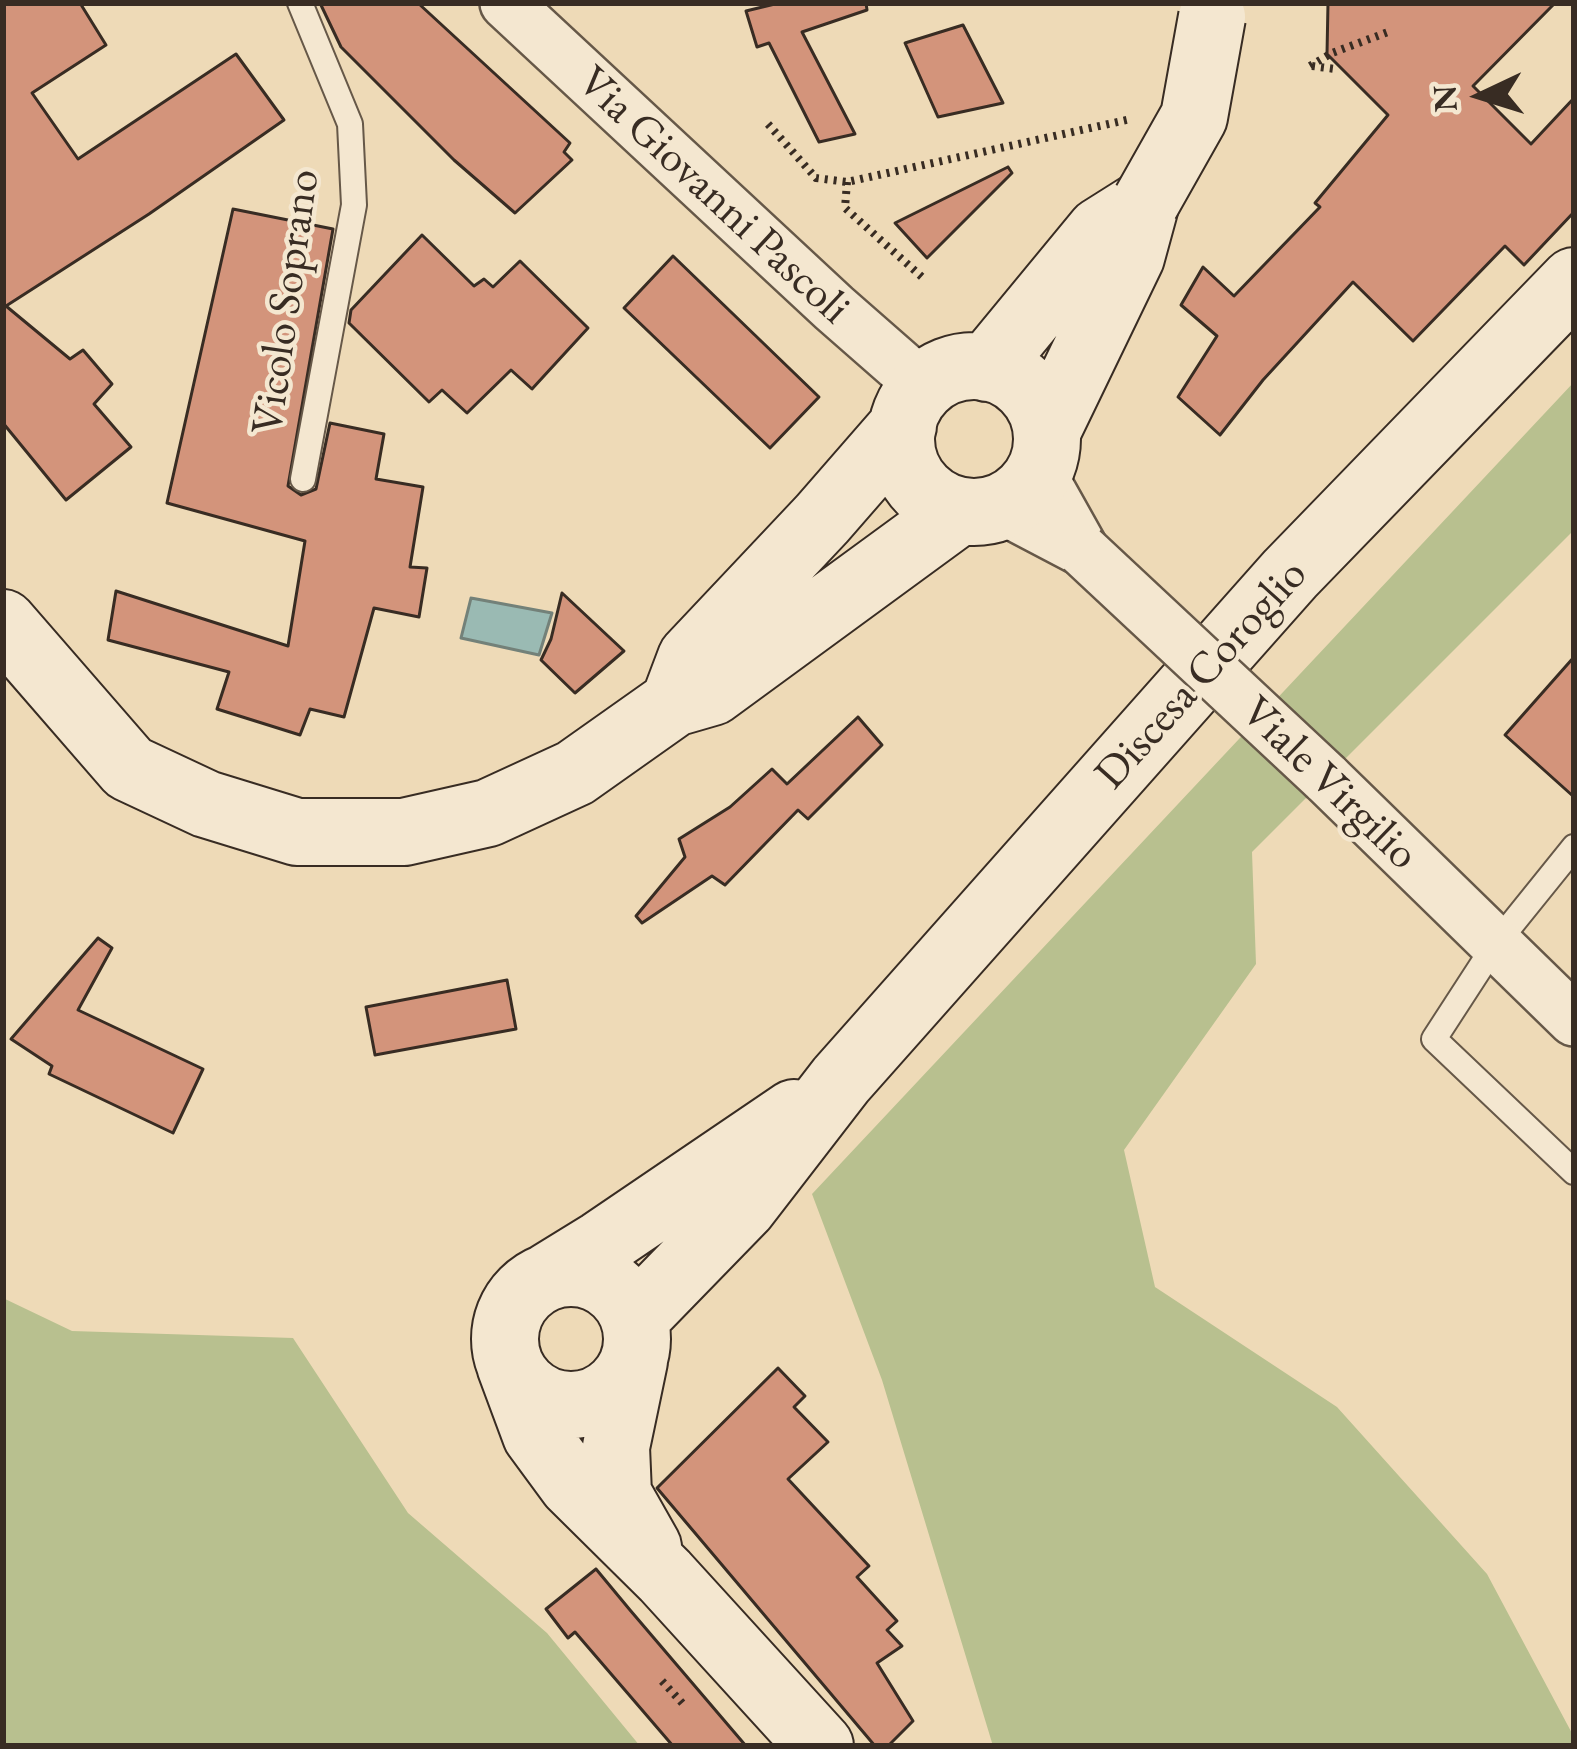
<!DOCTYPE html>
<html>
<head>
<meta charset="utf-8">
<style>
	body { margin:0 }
	#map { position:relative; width:1577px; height:1749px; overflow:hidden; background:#eedab7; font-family:"EB Garamond",serif }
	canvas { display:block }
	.frame { position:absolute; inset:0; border:6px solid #382c23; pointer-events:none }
	.north { position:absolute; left:1421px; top:36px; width:120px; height:120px; -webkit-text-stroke:9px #f4e7d0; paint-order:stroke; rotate:266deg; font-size:33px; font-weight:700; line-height:48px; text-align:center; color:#382c23 }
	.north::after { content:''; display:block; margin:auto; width:42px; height:54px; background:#382c23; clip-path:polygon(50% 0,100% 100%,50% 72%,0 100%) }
</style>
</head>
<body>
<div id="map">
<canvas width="1577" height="1749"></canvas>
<div class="frame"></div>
<div class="north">N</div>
</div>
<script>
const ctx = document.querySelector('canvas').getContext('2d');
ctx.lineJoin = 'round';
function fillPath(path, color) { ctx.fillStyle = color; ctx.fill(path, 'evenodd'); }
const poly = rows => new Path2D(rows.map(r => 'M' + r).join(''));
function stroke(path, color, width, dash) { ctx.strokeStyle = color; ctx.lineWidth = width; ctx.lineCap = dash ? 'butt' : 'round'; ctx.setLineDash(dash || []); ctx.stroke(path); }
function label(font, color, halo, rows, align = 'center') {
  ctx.font = font + ' "EB Garamond",serif'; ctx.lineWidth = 9; ctx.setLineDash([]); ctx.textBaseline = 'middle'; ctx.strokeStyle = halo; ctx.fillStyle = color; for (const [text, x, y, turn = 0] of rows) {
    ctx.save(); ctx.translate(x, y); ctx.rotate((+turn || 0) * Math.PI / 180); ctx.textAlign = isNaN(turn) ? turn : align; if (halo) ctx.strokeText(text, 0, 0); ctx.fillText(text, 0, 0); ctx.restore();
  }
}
fillPath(poly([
	[1574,382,1574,530,1252,852,1256,964,1124,1150,1155,1287,1337,1407,1487,1574,1574,1737,1574,1746,993,1746,882,1380,812,1194],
	[3,1298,72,1331,293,1338,408,1513,547,1633,640,1746,3,1746]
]), '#b8c08f');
const water = poly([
	[471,598,552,613,539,655,461,638,471,598]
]);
fillPath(water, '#9abab3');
stroke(water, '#738179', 3);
const building = poly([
	[3,3,80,3,106,45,32,93,78,159,236,54,284,120,149,214,6,306,70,359,83,350,112,384,94,404,131,447,66,500,3,423,3,3],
	[320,3,418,3,570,143,564,152,572,160,515,213,454,160,341,47,320,3],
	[779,3,866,3,867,10,802,32,855,134,819,142,769,43,757,47,746,11,779,3],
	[1328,3,1555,3,1473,86,1531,144,1574,98,1574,212,1524,265,1505,246,1413,341,1353,282,1263,380,1220,435,1178,397,1217,336,1181,305,1203,267,1234,296,1320,207,1315,203,1388,115,1327,54,1328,3],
	[963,25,1003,103,938,117,905,43,963,25],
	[1008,167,1012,173,927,258,895,223,1008,167],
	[233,209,333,229,288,486,301,495,316,489,330,423,384,434,376,479,423,487,410,567,427,568,419,617,374,608,344,717,310,709,300,735,217,709,229,672,108,640,116,591,288,646,305,541,167,503,233,209],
	[422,235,474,286,484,279,493,287,520,261,588,328,532,389,511,370,467,413,442,390,429,402,349,323,351,310,422,235],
	[673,256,819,397,770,448,624,308,673,256],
	[562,593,624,651,575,693,541,660,551,639,562,593],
	[1574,657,1574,797,1505,735,1574,657],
	[858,717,882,745,808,819,798,810,725,885,712,876,642,923,636,916,685,857,679,839,730,807,772,769,787,784,858,717],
	[98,938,112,948,78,1010,203,1069,173,1133,49,1074,52,1066,11,1039,98,938],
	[507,980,516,1029,375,1055,366,1007,507,980],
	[778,1368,805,1396,794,1407,828,1442,788,1479,869,1566,857,1577,897,1621,887,1630,902,1646,877,1663,913,1721,888,1746,875,1746,657,1488,778,1368],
	[596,1569,630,1610,746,1746,673,1746,575,1632,568,1638,546,1609,596,1569]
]);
fillPath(building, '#d3947b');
stroke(building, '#382c23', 3);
const lane = poly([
	[300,3,350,124,354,205,303,479],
	[1574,847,1495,945,1434,1039,1574,1172]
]);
const street = poly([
	[506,3,834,308,923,386],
	[1040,474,1082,549],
	[1002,508,1082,550],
	[1326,778,1574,1020]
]);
const secondary = poly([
	'901 439a73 73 0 1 1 146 0a73 73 0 1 1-146 0Z',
	[987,368,1100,231,1146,202],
	[1047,431,1131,257,1146,202],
	[3,623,129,768,206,804,297,832,404,832,488,813,575,773,674,703,712,692,958,512],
	[674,703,691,658,822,519,903,426],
	'505 1339a66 66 0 1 1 132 0a66 66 0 1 1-132 0Z',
	[549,1276,601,1244,794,1113],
	[635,1318,743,1207,841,1080,1290,574,1574,281],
	[634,1361,616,1447,618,1494,648,1547],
	[510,1365,536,1435,572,1484,665,1576,820,1746]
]);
stroke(lane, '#665848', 28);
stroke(street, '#665848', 56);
stroke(secondary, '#382c23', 70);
stroke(poly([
	[1310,66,1332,53,1388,32],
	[1312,66,1335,69],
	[768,124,816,178,847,182,1131,119],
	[847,182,845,208,922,277],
	[662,1681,684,1705]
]), '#382c23', 8, [3, 6]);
stroke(lane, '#f4e7d0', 24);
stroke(street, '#f4e7d0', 51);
stroke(secondary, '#f4e7d0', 66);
const streetBridge = poly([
	[1082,550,1326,778]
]);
const secondaryBridge = poly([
	[1146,202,1194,117,1212,17]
]);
stroke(streetBridge, '#665848', 56, []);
stroke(secondaryBridge, '#382c23', 70, []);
stroke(streetBridge, '#f4e7d0', 51);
stroke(secondaryBridge, '#f4e7d0', 66);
label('45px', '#382c23', '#f4e7d0', [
	["Via Giovanni Pascoli",713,196,43],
	["Vicolo Soprano",287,302,-82],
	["Discesa Coroglio",1202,675,-48],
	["Viale Virgilio",1329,784,44]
]);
</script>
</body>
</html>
